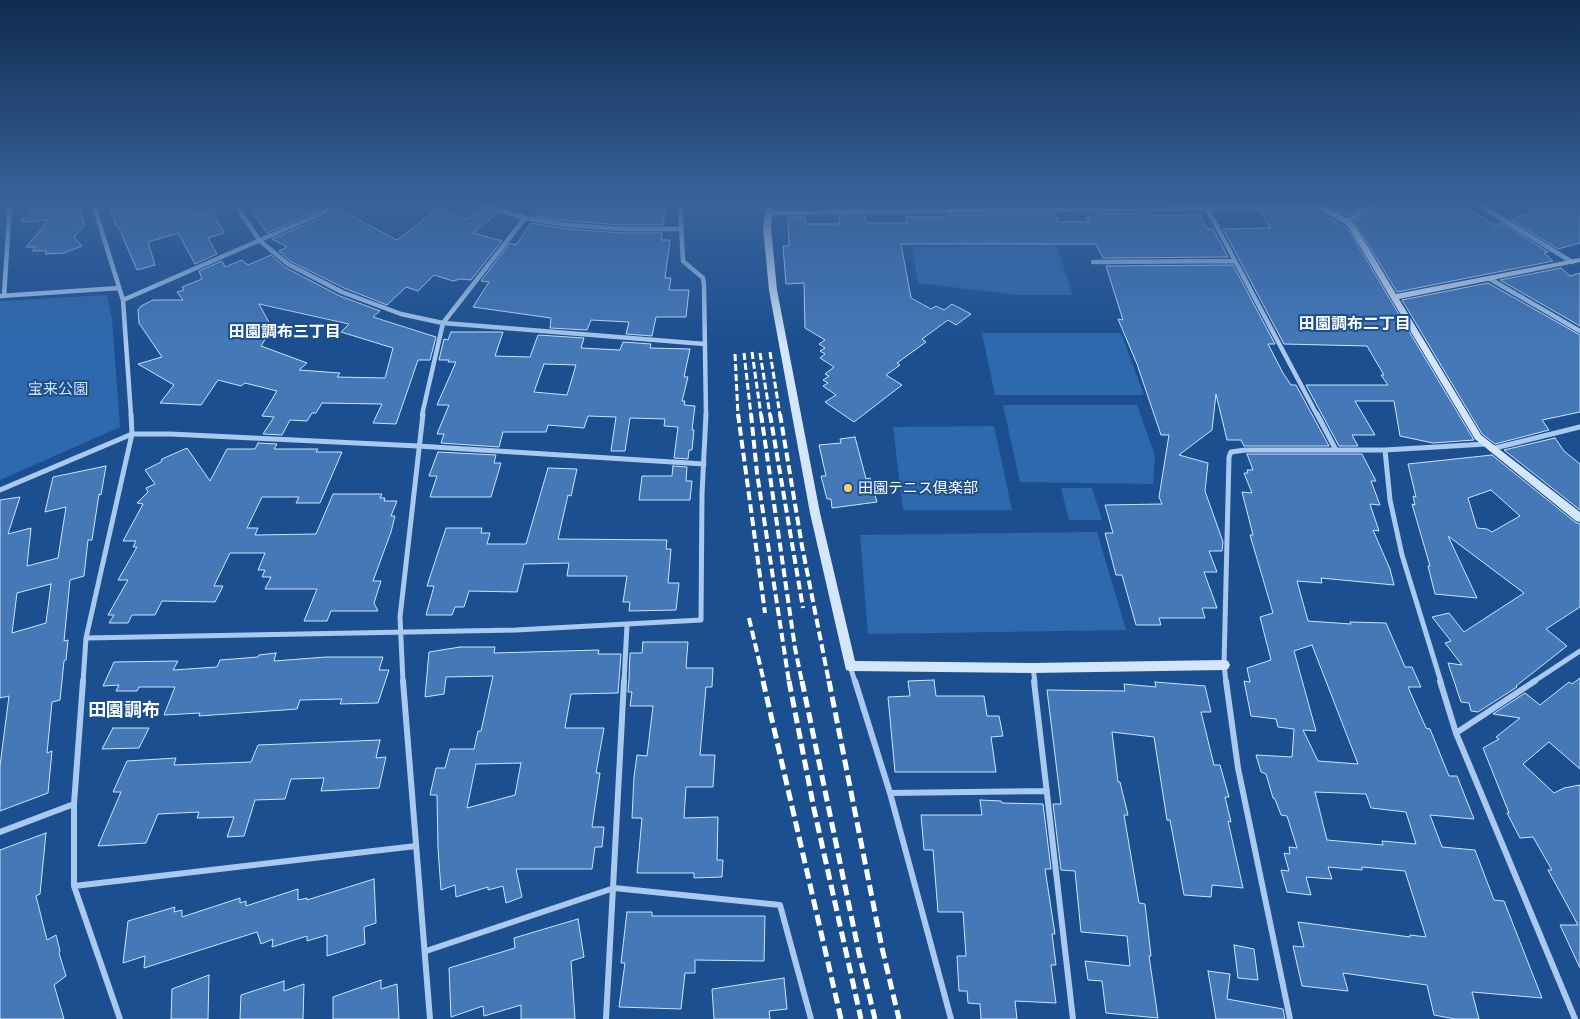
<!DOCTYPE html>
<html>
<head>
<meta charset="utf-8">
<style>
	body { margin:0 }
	canvas { display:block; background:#1b4f8f }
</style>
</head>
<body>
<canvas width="1580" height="1019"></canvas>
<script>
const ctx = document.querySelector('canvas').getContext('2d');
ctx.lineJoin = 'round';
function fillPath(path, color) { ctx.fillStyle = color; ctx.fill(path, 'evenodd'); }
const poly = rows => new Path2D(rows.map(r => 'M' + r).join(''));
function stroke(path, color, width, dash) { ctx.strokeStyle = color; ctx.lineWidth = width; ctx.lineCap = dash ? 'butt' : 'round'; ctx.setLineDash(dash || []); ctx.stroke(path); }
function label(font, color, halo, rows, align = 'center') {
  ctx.font = font + ' Barlow,"Noto Sans JP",sans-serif'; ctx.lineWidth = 4; ctx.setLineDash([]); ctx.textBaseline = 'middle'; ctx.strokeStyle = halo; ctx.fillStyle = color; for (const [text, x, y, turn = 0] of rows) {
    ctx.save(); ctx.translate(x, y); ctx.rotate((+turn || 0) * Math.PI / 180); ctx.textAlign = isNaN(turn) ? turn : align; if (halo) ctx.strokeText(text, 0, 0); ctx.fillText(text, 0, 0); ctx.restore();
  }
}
fillPath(poly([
	[1056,245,1073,295,1017,295,918,283,912,247],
	[107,295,112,319,120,427,0,480,0,301],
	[982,333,1121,333,1144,395,995,395],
	[1003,405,1137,405,1155,456,1153,484,1020,482],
	[994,426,1012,510,903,510,893,427],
	[1061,488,1092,488,1102,520,1069,520],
	[1097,532,1126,630,868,634,860,535]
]), '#2e69ad');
const building = poly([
	[37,203,78,203,85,225,74,237,82,246,64,253,45,254,47,251,32,251,36,247,26,247,49,220,21,222,37,203],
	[127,203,153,203,155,208,171,203,189,203,196,215,212,210,224,233,208,238,217,254,195,264,178,233,148,242,155,265,137,270,118,226,116,226,110,208,127,203],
	[260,203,326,203,330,205,267,233,249,207,260,203],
	[545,203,603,203,599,209,666,208,663,225,622,225,568,221,536,216,545,203],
	[838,203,864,203,864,208,838,208,838,203],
	[946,203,1051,203,1052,206,946,207,946,203],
	[1321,203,1371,203,1347,216,1321,203],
	[1383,203,1459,203,1496,226,1502,223,1548,252,1544,253,1553,261,1397,292,1354,221,1381,207,1383,203],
	[1523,203,1580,203,1580,243,1558,249,1511,220,1536,210,1523,203],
	[438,209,467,219,480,209,496,214,473,233,502,241,471,280,460,279,453,281,434,275,418,291,406,287,387,305,344,288,290,261,279,251,287,247,272,239,340,210,397,240,438,209],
	[1318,211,1348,229,1474,440,1433,443,1400,436,1394,401,1355,401,1375,435,1352,435,1358,446,1339,446,1306,385,1388,385,1381,375,1384,375,1367,346,1284,344,1223,229,1270,228,1261,212,1318,211],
	[1150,213,1151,215,1200,215,1207,229,1213,229,1228,257,1103,258,1096,244,901,244,911,298,931,309,936,306,944,310,952,304,971,314,956,325,948,320,922,339,926,342,897,363,900,365,886,375,902,385,854,422,825,402,836,395,823,386,828,383,823,380,829,376,825,374,834,367,820,358,825,354,820,351,825,348,819,344,825,340,805,328,804,283,786,284,783,246,789,246,788,217,805,217,805,224,839,224,839,216,865,216,866,223,908,223,906,217,948,217,948,215,1055,214,1058,222,1089,222,1087,217,1099,217,1097,214,1150,213],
	[531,223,568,229,622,233,662,233,661,240,670,240,665,278,671,278,669,290,689,290,686,317,656,317,652,336,626,334,629,322,591,320,587,330,550,328,551,318,473,307,489,282,481,281,510,243,516,245,531,223],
	[271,255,286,268,340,296,380,311,373,317,436,337,430,360,418,360,396,424,373,423,382,404,322,403,316,413,312,413,307,421,290,420,282,435,263,434,274,417,262,416,277,391,245,383,241,386,218,380,201,405,160,403,174,385,138,364,162,357,139,323,138,310,141,306,153,300,183,300,177,292,184,290,182,287,202,279,199,271,222,261,225,267,242,260,248,265,271,255],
	[259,304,349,324,341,332,393,348,385,378,337,377,340,373,299,370,307,363,261,346,272,328,259,304],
	[1233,265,1275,344,1268,344,1283,373,1291,385,1296,385,1329,446,1244,446,1241,440,1227,440,1216,394,1212,430,1179,455,1208,463,1205,491,1223,542,1222,551,1209,551,1217,572,1204,572,1217,608,1202,608,1205,618,1159,618,1161,625,1136,625,1122,575,1116,575,1105,533,1113,533,1105,505,1162,504,1159,497,1169,435,1161,435,1137,364,1118,319,1123,320,1106,266,1233,265],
	[1561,268,1570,276,1580,273,1580,326,1500,280,1561,268],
	[1488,283,1580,335,1580,412,1542,420,1549,430,1495,444,1482,434,1402,300,1488,283],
	[451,332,503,332,495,356,530,357,538,335,584,338,581,348,620,350,623,342,651,344,650,348,690,349,684,377,688,377,682,401,685,401,684,405,695,406,692,430,694,430,692,450,689,450,688,459,674,458,678,427,664,426,665,419,630,418,625,451,611,451,616,417,588,416,584,428,548,425,546,432,503,432,499,447,441,443,444,434,437,434,449,405,437,405,456,362,448,362,449,360,439,360,444,339,448,340,451,332],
	[544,364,576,365,567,395,534,392,544,364],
	[855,437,866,479,870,478,877,502,832,508,831,499,827,499,821,476,826,476,819,445,841,443,840,439,855,437],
	[1555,438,1564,451,1580,464,1580,510,1504,450,1555,438],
	[258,443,277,444,274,449,318,449,316,452,342,452,320,503,296,503,299,497,262,497,247,528,258,528,255,535,316,534,333,494,382,494,380,498,385,498,384,501,397,501,391,516,395,516,391,532,373,581,381,581,374,603,378,611,331,611,327,621,304,621,317,589,265,589,271,577,262,577,265,570,258,570,265,553,230,553,214,586,223,586,215,602,162,601,155,615,132,615,128,623,109,623,114,615,108,615,128,580,118,580,137,547,133,547,136,541,123,541,143,504,137,503,148,492,146,488,155,484,145,470,161,462,162,459,187,448,210,481,227,449,255,449,258,443],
	[438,452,496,455,494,463,501,463,491,497,430,497,437,476,429,476,438,452],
	[1247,454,1362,454,1376,481,1371,481,1380,505,1370,504,1379,531,1373,530,1390,569,1394,585,1321,578,1322,583,1297,581,1308,621,1351,624,1350,622,1386,623,1405,667,1412,667,1421,687,1408,687,1426,728,1430,729,1449,776,1457,776,1474,819,1430,815,1442,847,1475,850,1494,900,1504,901,1542,998,1472,992,1479,1019,1455,1019,1434,1015,1427,985,1343,973,1348,991,1302,986,1293,946,1304,947,1298,922,1410,937,1410,935,1426,937,1405,871,1362,867,1362,870,1328,867,1332,879,1306,877,1311,895,1287,892,1281,870,1289,871,1284,853,1290,854,1289,847,1297,848,1287,816,1281,815,1275,799,1273,798,1266,774,1261,772,1256,755,1292,757,1294,729,1278,727,1276,719,1251,716,1244,681,1250,682,1247,668,1271,660,1260,617,1273,613,1250,535,1253,535,1242,492,1252,493,1244,473,1248,473,1247,470,1253,470,1247,454],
	[1312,645,1358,764,1318,761,1303,730,1316,731,1294,651,1312,645],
	[1315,792,1366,794,1371,808,1406,812,1416,844,1382,841,1383,845,1327,840,1315,792],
	[1492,455,1575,522,1580,524,1580,607,1546,629,1567,646,1516,686,1517,687,1478,712,1471,711,1469,703,1461,702,1448,663,1462,665,1445,643,1451,641,1432,617,1449,613,1464,632,1524,593,1448,536,1477,598,1435,594,1428,566,1430,566,1412,504,1415,505,1413,496,1416,497,1408,464,1492,455],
	[1491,490,1520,516,1492,532,1487,529,1477,528,1468,498,1491,490],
	[106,466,101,495,99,494,92,540,88,540,84,576,70,580,64,641,68,640,66,660,64,661,60,700,52,702,47,753,52,751,48,793,0,811,0,766,9,696,0,698,0,500,20,497,8,534,31,528,27,566,58,558,66,507,45,512,53,477,106,466],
	[51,584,46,623,12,633,17,593,51,584],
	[673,466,687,467,686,481,692,481,690,500,639,500,642,476,672,476,673,466],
	[548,468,577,469,571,496,568,495,558,539,667,540,666,549,671,549,668,583,679,583,676,610,629,611,630,602,623,602,627,576,567,576,569,563,524,564,517,592,469,591,464,607,455,607,452,615,426,615,434,586,427,586,446,528,482,528,481,533,490,533,487,544,526,544,548,468],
	[643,642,688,642,686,668,713,668,712,687,706,687,700,755,715,755,713,787,686,787,684,818,718,817,717,860,723,860,722,877,694,878,694,873,637,873,642,818,632,818,634,777,637,755,647,756,653,706,630,706,632,692,628,692,629,679,630,653,642,653,643,642],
	[460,647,495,647,494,653,599,650,598,654,621,654,618,693,571,694,565,728,604,728,596,773,600,773,592,827,604,827,602,847,595,847,592,869,516,869,522,897,506,903,503,886,488,890,488,887,456,897,455,885,441,890,438,848,437,795,430,795,436,768,445,768,450,749,474,749,478,731,481,731,493,676,446,677,444,694,425,697,429,652,460,647],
	[521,763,515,795,467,808,476,764,521,763],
	[276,653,274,661,326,657,383,657,379,670,389,670,378,703,340,704,342,699,300,700,297,709,199,716,200,713,164,715,175,687,139,687,137,691,116,691,119,685,103,686,114,662,178,661,173,670,217,667,220,660,258,657,259,655,276,653],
	[1580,678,1580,769,1549,742,1523,764,1554,793,1564,788,1580,785,1580,968,1560,925,1578,925,1548,870,1552,870,1533,837,1520,838,1507,813,1509,813,1483,748,1499,739,1496,737,1520,718,1493,714,1525,693,1540,705,1569,682,1572,684,1580,678],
	[934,680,936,696,984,696,987,716,999,716,1003,736,991,737,996,772,895,772,888,697,910,696,908,681,934,680],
	[1155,682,1205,686,1211,712,1201,712,1214,765,1220,765,1229,797,1225,797,1231,822,1228,821,1243,888,1212,885,1211,897,1184,895,1170,820,1167,820,1154,737,1112,732,1118,782,1120,782,1128,815,1124,815,1139,903,1145,904,1151,956,1149,956,1158,1018,1106,1013,1102,981,1088,980,1085,961,1130,966,1127,936,1081,932,1075,871,1061,870,1053,804,1061,804,1047,690,1125,691,1124,684,1156,687,1155,682],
	[113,728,149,728,139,748,102,749,113,728],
	[380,740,376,758,386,757,379,788,321,791,324,778,291,779,285,799,255,800,244,836,227,837,234,817,197,818,199,812,158,814,146,843,98,846,121,792,113,792,127,761,176,758,174,765,251,762,258,745,380,740],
	[980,800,1001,801,1002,803,1043,804,1051,869,1045,869,1055,934,1052,934,1056,965,1051,965,1056,1003,1015,1001,1017,1019,981,1019,980,1004,968,1003,967,991,959,991,957,956,966,956,963,912,938,912,933,850,924,850,921,815,982,815,980,800],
	[46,833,40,894,36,896,47,940,56,935,60,951,59,953,66,976,54,985,64,1019,0,1019,0,850,46,833],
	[374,879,376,923,364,927,365,944,327,956,327,935,307,941,307,936,272,947,273,939,261,944,257,932,144,968,145,956,123,963,128,921,175,907,174,912,182,910,182,917,240,898,240,903,246,901,246,906,298,889,298,900,307,898,307,900,374,879],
	[627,912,652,912,652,916,765,916,764,961,695,960,695,973,685,973,681,1009,619,1007,625,963,621,963,627,912],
	[578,919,584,957,571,961,575,1019,521,1019,521,1005,484,1016,483,1006,451,1017,449,968,515,948,514,938,578,919],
	[1234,945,1254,949,1258,980,1238,978,1234,945],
	[1208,971,1230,974,1227,999,1283,1009,1285,1019,1216,1019,1208,971],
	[209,975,208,1019,171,1019,172,989,209,975],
	[784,978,787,1009,769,1011,770,1019,714,1019,712,989,784,978],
	[381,980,381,989,397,984,399,1019,333,1019,333,997,381,980],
	[284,981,284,991,304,984,303,1019,240,1019,241,995,284,981]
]);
fillPath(building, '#4478b7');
stroke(building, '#cfe3fa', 1);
stroke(poly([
	[93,203,123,300,131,415],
	[234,203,260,241,288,264,342,292,401,314,443,323,705,344],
	[474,203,525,218,568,225,622,229,680,229],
	[680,203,683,261,703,278,704,285,706,415],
	[1476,203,1572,262],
	[1207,208,1317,415],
	[770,213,1320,207],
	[1346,221,1379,203],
	[1093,262,1235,261],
	[1490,279,1580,331],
	[0,296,119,288],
	[4,296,10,203],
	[123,300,345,203],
	[422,415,443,323,525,218]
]), '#a9c9ee', 4.5);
stroke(poly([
	[1317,414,1336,450],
	[1491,449,1580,427],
	[1385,450,1390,500,1402,555,1441,682],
	[0,490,132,434,170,434,418,446,704,464],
	[86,638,516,630,701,620,702,494,706,414],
	[850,666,855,682],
	[1033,668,1035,682],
	[83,682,86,638,132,434,131,414],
	[403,682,400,617,423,414],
	[624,682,627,625],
	[1226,682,1224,665,1229,457,1231,452,1245,450,1385,450,1486,444],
	[1533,682,1580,651]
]), '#a9c9ee', 5);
stroke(poly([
	[83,681,74,804,74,886,120,1019],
	[403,681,430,1019],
	[855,681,890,793,951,1019],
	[1034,681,1073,1019],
	[1226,681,1238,768,1290,1019],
	[1440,681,1456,733,1575,1019],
	[1456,733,1535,681],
	[890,793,1047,791],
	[0,832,74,804],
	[74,886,416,846],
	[426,951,614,888,780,905,811,1019],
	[606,1019,624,681]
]), '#a9c9ee', 6);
fillPath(poly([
	[766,203,773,203,771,227,777,290,820,513,855,661,1032,663,1224,660,1228,661,1230,665,1228,669,1224,670,1032,673,850,671,846,670,810,513,769,290,763,227,766,203],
	[1308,203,1317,203,1349,219,1355,225,1396,294,1580,258,1580,262,1399,299,1481,435,1580,512,1580,522,1576,521,1475,439,1349,228,1343,223,1308,203]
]), '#d6e6fa');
stroke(poly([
	[752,352,761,415],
	[770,352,780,415],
	[744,353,751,415],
	[760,353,770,415],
	[735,354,738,415]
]), '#fff', 3, [7, 3]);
stroke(poly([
	[738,414,765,613],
	[751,414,757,473,789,682],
	[761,414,795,648,802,682],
	[770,414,803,608],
	[780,414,802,546,829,682],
	[749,618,764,682]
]), '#fff', 4, [9, 4]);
stroke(poly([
	[763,681,841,1019],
	[789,681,814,809,861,1019],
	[802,681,859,953,875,1019],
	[829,681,882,948,899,1019]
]), '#fff', 5, [11, 5]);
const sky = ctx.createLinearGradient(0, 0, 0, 345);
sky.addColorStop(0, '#0f2b4f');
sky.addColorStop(0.59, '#39639b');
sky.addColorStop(1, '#39639b00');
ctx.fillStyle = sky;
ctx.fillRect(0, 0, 1580, 345);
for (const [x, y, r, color] of [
	[848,488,5,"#ffd166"]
]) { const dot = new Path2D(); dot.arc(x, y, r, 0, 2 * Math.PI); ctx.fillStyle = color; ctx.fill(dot); stroke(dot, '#1b4f8f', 2); }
label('15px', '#cfe3fa', '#1b4f8f', [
	["宝来公園",58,389]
]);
label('15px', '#fff', '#1b4f8f', [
	["田園テニス倶楽部",858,488]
], 'left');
label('bold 16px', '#fff', '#1b4f8f', [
	["田園調布二丁目",1355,324],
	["田園調布三丁目",285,332]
]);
label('bold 18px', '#fff', '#1b4f8f', [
	["田園調布",124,710]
]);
</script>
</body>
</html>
